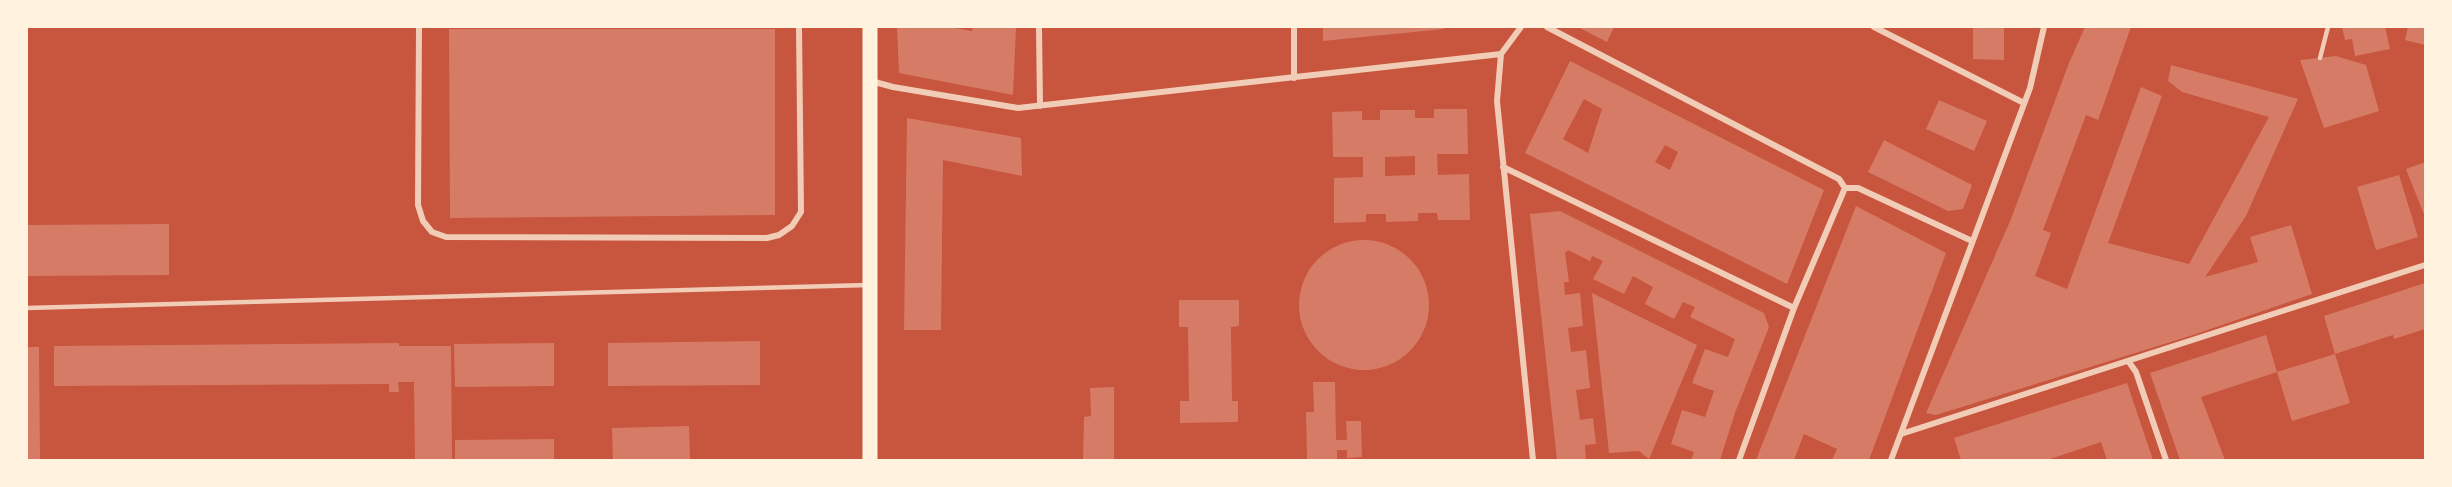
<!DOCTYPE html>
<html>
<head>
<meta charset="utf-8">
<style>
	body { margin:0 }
	#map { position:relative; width:2452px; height:487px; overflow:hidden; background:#c8553d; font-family:Rubik,sans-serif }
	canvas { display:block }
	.frame { position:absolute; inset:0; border:28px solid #fff3e0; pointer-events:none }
</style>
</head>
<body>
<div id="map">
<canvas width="2452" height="487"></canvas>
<div class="frame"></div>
</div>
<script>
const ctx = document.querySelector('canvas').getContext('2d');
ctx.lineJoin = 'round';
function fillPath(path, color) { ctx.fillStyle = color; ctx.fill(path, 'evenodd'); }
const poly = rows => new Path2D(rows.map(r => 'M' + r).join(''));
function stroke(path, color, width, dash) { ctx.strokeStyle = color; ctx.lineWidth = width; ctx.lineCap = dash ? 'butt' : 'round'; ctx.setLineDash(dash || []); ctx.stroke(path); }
fillPath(poly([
	[897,27,950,27,972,31,973,27,1016,27,1013,95,899,73],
	[1323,27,1444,27,1444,29,1323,41],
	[1578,27,1614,27,1607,42],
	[1973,27,2004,27,2004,60,1973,59],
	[2085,27,2131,27,2098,120,2086,115,2043,230,2051,233,2035,276,2067,289,2141,87,2162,96,2108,243,2189,264,2269,117,2182,92,2168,81,2171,65,2298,99,2246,216,2205,277,2258,262,2250,237,2291,225,2312,294,2193,335,1936,415,1926,413,2011,219,2069,63],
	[2342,27,2385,27,2390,49,2355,56,2352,39,2345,40],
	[2408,27,2425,27,2425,45,2405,40],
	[449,29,775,29,775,215,450,218],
	[2336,56,2366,65,2379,111,2324,128,2300,60],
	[1570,61,1824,190,1787,284,1525,153],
	[1584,99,1602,109,1588,153,1563,139],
	[1665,145,1678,152,1670,170,1655,162],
	[1939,100,1987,121,1974,151,1926,129],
	[1434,109,1467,109,1468,154,1437,154,1438,175,1469,174,1470,220,1438,220,1437,213,1418,213,1418,221,1386,222,1386,214,1366,214,1366,222,1334,223,1334,178,1363,177,1363,157,1333,157,1332,112,1362,111,1362,120,1380,120,1380,110,1415,110,1415,118,1434,118],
	[1415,156,1415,175,1385,176,1385,157],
	[907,118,1021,138,1022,176,943,160,941,330,904,330],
	[1884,140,1972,185,1963,209,1948,211,1868,172],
	[2425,162,2425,217,2406,169],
	[2399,175,2418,237,2376,250,2357,187],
	[1856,206,1946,253,1869,460,1832,460,1837,449,1804,434,1794,460,1756,460],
	[1560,211,1764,313,1769,327,1735,413,1720,460,1691,460,1694,452,1671,444,1682,410,1705,417,1714,391,1692,383,1705,349,1728,357,1735,339,1690,317,1695,307,1683,302,1674,319,1645,304,1653,287,1633,276,1624,294,1593,279,1603,261,1592,256,1590,261,1568,250,1565,253,1569,282,1564,282,1565,295,1580,293,1583,326,1568,328,1571,352,1586,350,1590,388,1576,390,1580,420,1593,418,1596,444,1585,445,1586,460,1557,460,1530,214],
	[169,224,169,275,27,276,27,225],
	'1299 305a65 65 0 1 1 130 0a65 65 0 1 1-130 0Z',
	[2425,283,2425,329,2394,339,2393,335,2335,354,2324,316],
	[1592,293,1697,345,1649,459,1639,451,1609,453],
	[1179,300,1239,300,1239,326,1231,327,1232,401,1238,401,1238,422,1180,423,1180,401,1189,401,1188,327,1179,327],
	[2266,335,2277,372,2335,354,2350,403,2292,421,2277,372,2201,397,2225,460,2180,460,2150,373],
	[760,341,760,385,608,386,608,343],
	[399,343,399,346,451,346,452,460,415,460,414,382,398,382,399,392,389,392,389,384,54,386,54,346],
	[554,343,554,386,455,387,454,344],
	[27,347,39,347,40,460,27,460],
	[1313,382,1335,382,1336,440,1347,440,1346,421,1361,421,1362,457,1347,458,1347,450,1337,450,1337,460,1307,460,1306,412,1314,412],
	[2127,383,2153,460,2107,460,2101,442,2047,460,1961,460,1954,438],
	[1114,387,1114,460,1083,460,1084,417,1091,416,1090,388],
	[689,426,690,460,613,460,612,428],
	[554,439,554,460,455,460,455,440]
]), '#d67c66');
stroke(poly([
	[2320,58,2328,27],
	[27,308,868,285]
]), '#f1ccb7', 4.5);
stroke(poly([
	[419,27,418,205,423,221,432,232,446,237,767,238,779,235,792,226,801,212,799,27],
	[1039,27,1040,106],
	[1521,27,1501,54,1497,101,1533,460],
	[1547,27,1839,179,1845,188],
	[1874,27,2024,103],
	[1294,78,1294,27],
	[871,81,893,87,1018,108,1501,54],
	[1503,167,1794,308],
	[1845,188,1858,188,1972,241],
	[2129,362,2136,372,2166,460],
	[1901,434,2425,265],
	[1739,460,1794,308,1845,188],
	[1891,460,2030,88,2044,27]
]), '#f1ccb7', 6);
stroke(poly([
	[870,460,870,27]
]), '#fff3e0', 15);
</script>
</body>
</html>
